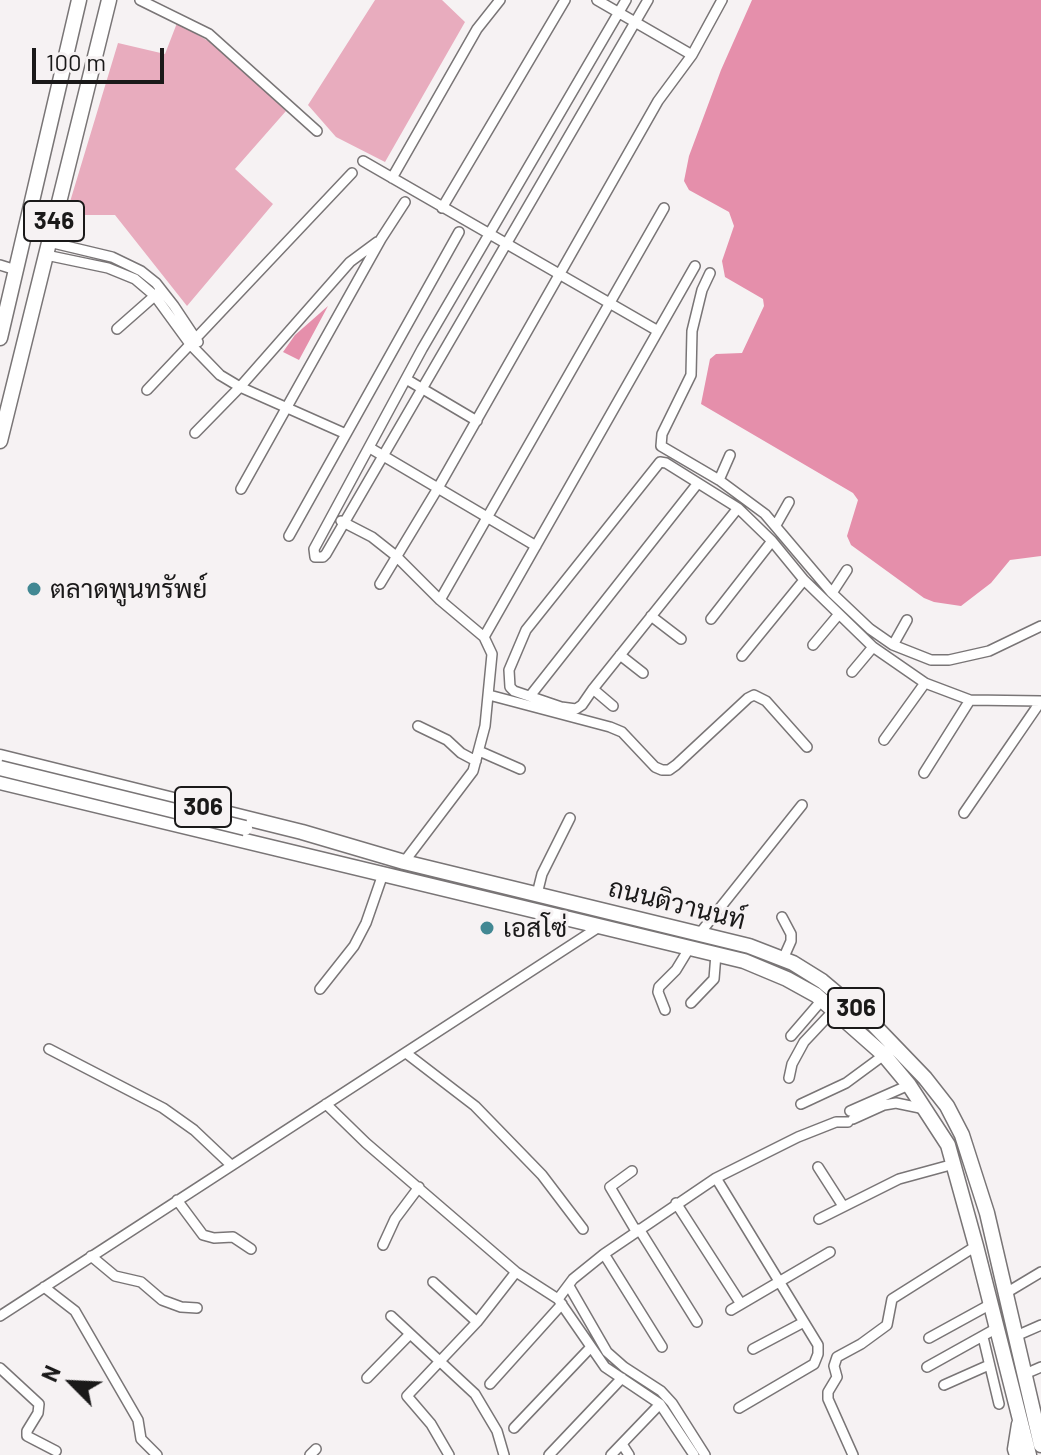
<!DOCTYPE html>
<html>
<head>
<meta charset="utf-8">
<style>
	body { margin:0 }
	#map { position:relative; width:1041px; height:1455px; overflow:hidden; background:#f6f2f3; font-family:Barlow,sans-serif }
	canvas { display:block }
	.north { position:absolute; left:32px; top:1343px; width:80px; height:80px; -webkit-text-stroke:6px #f6f2f3; paint-order:stroke; rotate:294deg; font-size:22px; font-weight:700; line-height:32px; text-align:center; color:#1a1919 }
	.north::after { content:''; display:block; margin:auto; width:28px; height:36px; background:#1a1919; clip-path:polygon(50% 0,100% 100%,50% 72%,0 100%) }
	.scale { position:absolute; left:32px; top:48px; width:132px; height:36px; box-sizing:border-box; border:4px solid #1a1919; border-top:0; padding-left:10px; font-size:24px; line-height:28px; white-space:nowrap; color:#1a1919; -webkit-text-stroke:6px #f6f2f3; paint-order:stroke }
</style>
</head>
<body>
<div id="map">
<canvas width="1041" height="1455"></canvas>
<div class="north">N</div>
<div class="scale">100 m</div>
</div>
<script>
const ctx = document.querySelector('canvas').getContext('2d');
ctx.lineJoin = 'round';
function fillPath(path, color) { ctx.fillStyle = color; ctx.fill(path, 'evenodd'); }
const poly = rows => new Path2D(rows.map(r => 'M' + r).join(''));
function stroke(path, color, width, dash) { ctx.strokeStyle = color; ctx.lineWidth = width; ctx.lineCap = dash ? 'butt' : 'round'; ctx.setLineDash(dash || []); ctx.stroke(path); }
function label(font, color, halo, rows, align = 'center') {
  ctx.font = font + ' Barlow,Sarabun,sans-serif'; ctx.lineWidth = 6; ctx.setLineDash([]); ctx.textBaseline = 'middle'; ctx.strokeStyle = halo; ctx.fillStyle = color; for (const [text, x, y, turn = 0] of rows) {
    ctx.save(); ctx.translate(x, y); ctx.rotate((+turn || 0) * Math.PI / 180); ctx.textAlign = isNaN(turn) ? turn : align; if (halo) ctx.strokeText(text, 0, 0); ctx.fillText(text, 0, 0); ctx.restore();
  }
}
fillPath(poly([
	[375,0,442,0,465,22,385,162,336,137,308,105],
	[177,23,217,46,286,111,235,169,273,204,187,306,115,215,66,215,118,43,165,54]
]), '#e8acbe');
fillPath(poly([
	[752,0,1041,0,1041,556,1010,560,991,583,961,606,934,602,924,598,851,545,847,536,858,500,853,493,701,404,710,359,716,354,742,353,764,306,763,299,725,277,722,261,734,226,729,212,689,190,684,181,689,156,721,70],
	[328,306,299,360,283,352,295,335]
]), '#e58fab');
const minor = poly([
	[140,0,209,34,317,131],
	[597,0,692,55],
	[626,0,422,349,314,549,315,557,323,557,326,554,648,0],
	[363,161,658,331],
	[392,178,477,29,500,0],
	[442,208,565,0],
	[49,242,112,257,141,271,156,283,174,306,198,342],
	[46,255,108,268,135,279,155,296,190,344,220,375,240,387,346,434],
	[0,265,16,270],
	[710,273,702,290,692,331,691,375,662,434,661,446,719,480,765,514,832,593,870,629,893,645,931,660,949,660,989,651,1041,626],
	[117,329,159,292],
	[406,379,477,421],
	[147,390,352,173],
	[195,433,240,387,350,262,377,242],
	[370,448,536,546],
	[719,480,730,455],
	[241,489,381,239,405,202],
	[738,508,593,689,582,705,576,709,561,707,514,691,510,687,509,670,526,630,660,462,666,463,738,508,772,541,804,580,873,647,925,683,970,700,1041,701],
	[341,521,372,537,396,556,440,600,484,637,492,654,485,726,473,771,404,862],
	[776,525,789,502],
	[289,536,459,232],
	[380,584,438,488,658,101,692,55,722,0],
	[832,593,847,570],
	[440,600,664,208],
	[651,616,681,639],
	[711,619,772,541],
	[484,637,695,266],
	[813,645,839,614],
	[893,645,907,620],
	[620,655,643,673],
	[742,656,804,580],
	[852,672,873,647],
	[593,689,613,706],
	[489,695,610,727,622,732,655,767,662,770,669,770,676,765,748,698,754,695,766,701,807,747],
	[530,696,698,483],
	[418,726,447,740,461,753,476,761],
	[884,740,925,683],
	[479,751,520,769],
	[924,773,970,700],
	[964,813,1041,701],
	[537,894,542,874,570,818],
	[782,917,791,934,791,941,783,959],
	[700,933,802,805],
	[320,989,354,946,366,923,383,874],
	[691,1003,714,979,716,954],
	[665,1010,658,992,659,987,676,970,690,947],
	[791,1036,822,1000],
	[49,1049,163,1108,194,1130,231,1165],
	[406,1053,475,1106,542,1175,583,1229],
	[789,1078,792,1064,804,1042,834,1010],
	[326,1104,366,1143,516,1272,558,1299,605,1367,660,1404,694,1455],
	[801,1104,846,1083,884,1055],
	[850,1111,909,1085],
	[853,1119,884,1105,896,1103,925,1109],
	[818,1167,843,1206],
	[632,1171,610,1187,636,1231],
	[716,1178,818,1345,818,1354,814,1364,739,1408],
	[177,1200,203,1235,214,1238,233,1237,251,1249],
	[676,1203,741,1304],
	[819,1219,899,1179,954,1164],
	[639,1229,697,1322],
	[383,1245,395,1219,419,1187],
	[604,1254,662,1347],
	[91,1256,115,1276,141,1282,162,1300,181,1307,197,1308],
	[433,1282,477,1322],
	[569,1286,607,1352,624,1367,661,1391,672,1403,705,1455],
	[44,1287,75,1311,138,1420,141,1439,157,1455],
	[1006,1293,1041,1272],
	[558,1299,573,1279,604,1254,716,1178,798,1137,836,1122,848,1122],
	[731,1310,830,1252],
	[0,1316,599,927],
	[391,1316,475,1394,497,1431,504,1455],
	[1016,1336,1041,1325],
	[983,1337,999,1404],
	[929,1338,991,1304],
	[753,1349,804,1322],
	[927,1367,997,1328],
	[0,1368,39,1404,38,1413,27,1431,27,1436,56,1451],
	[1025,1374,1041,1367],
	[367,1378,410,1334],
	[490,1384,562,1304],
	[944,1385,989,1365],
	[514,1428,591,1347],
	[622,1444,629,1455],
	[310,1455,316,1449],
	[449,1455,431,1424,407,1396,477,1322,516,1272],
	[549,1455,622,1378],
	[611,1455,660,1404],
	[853,1455,828,1399,828,1392,837,1377,834,1366,837,1357,861,1344,887,1325,892,1299,976,1246]
]);
const primary = poly([
	[0,338,79,0],
	[0,441,109,0],
	[0,757,302,832,404,862,749,946,793,963,822,981,872,1023,925,1078,947,1106,962,1135,987,1213,1041,1445],
	[0,782,744,961,787,979,816,995,884,1055,909,1085,948,1145,976,1246,1029,1455],
	[1017,1455,1015,1449,1019,1424]
]);
stroke(minor, '#797576', 12);
stroke(primary, '#797576', 17);
stroke(minor, '#fff', 9);
stroke(primary, '#fff', 14);
const primaryBridge = poly([
	[0,768,245,828]
]);
stroke(primaryBridge, '#797576', 17, []);
stroke(primaryBridge, '#fff', 14);
for (const [x, y, r, color] of [
	[34,589,8,"#428893"],
	[487,928,8,"#428893"]
]) { const dot = new Path2D(); dot.arc(x, y, r, 0, 2 * Math.PI); ctx.fillStyle = color; ctx.fill(dot); stroke(dot, '#f6f2f3', 3); }
for (const [x, y, w] of [
	[54,221,60],
	[203,807,56],
	[856,1008,56]
]) { const box = new Path2D(); box.roundRect(x - w / 2, y - 20, w, 40, 6); ctx.fillStyle = '#f6f2f3'; ctx.fill(box); stroke(box, '#1a1919', 2); }
label('bold 24px', '#1a1919', null, [
	["346",54,221],
	["306",203,807],
	["306",856,1008]
]);
label('26px', '#1a1919', '#f6f2f3', [
	["ตลาดพูนทรัพย์",50,589],
	["เอสโซ่",503,928]
], 'left');
label('26px', '#1a1919', '#f6f2f3', [
	["ถนนติวานนท์",677,904,14]
]);
</script>
</body>
</html>
